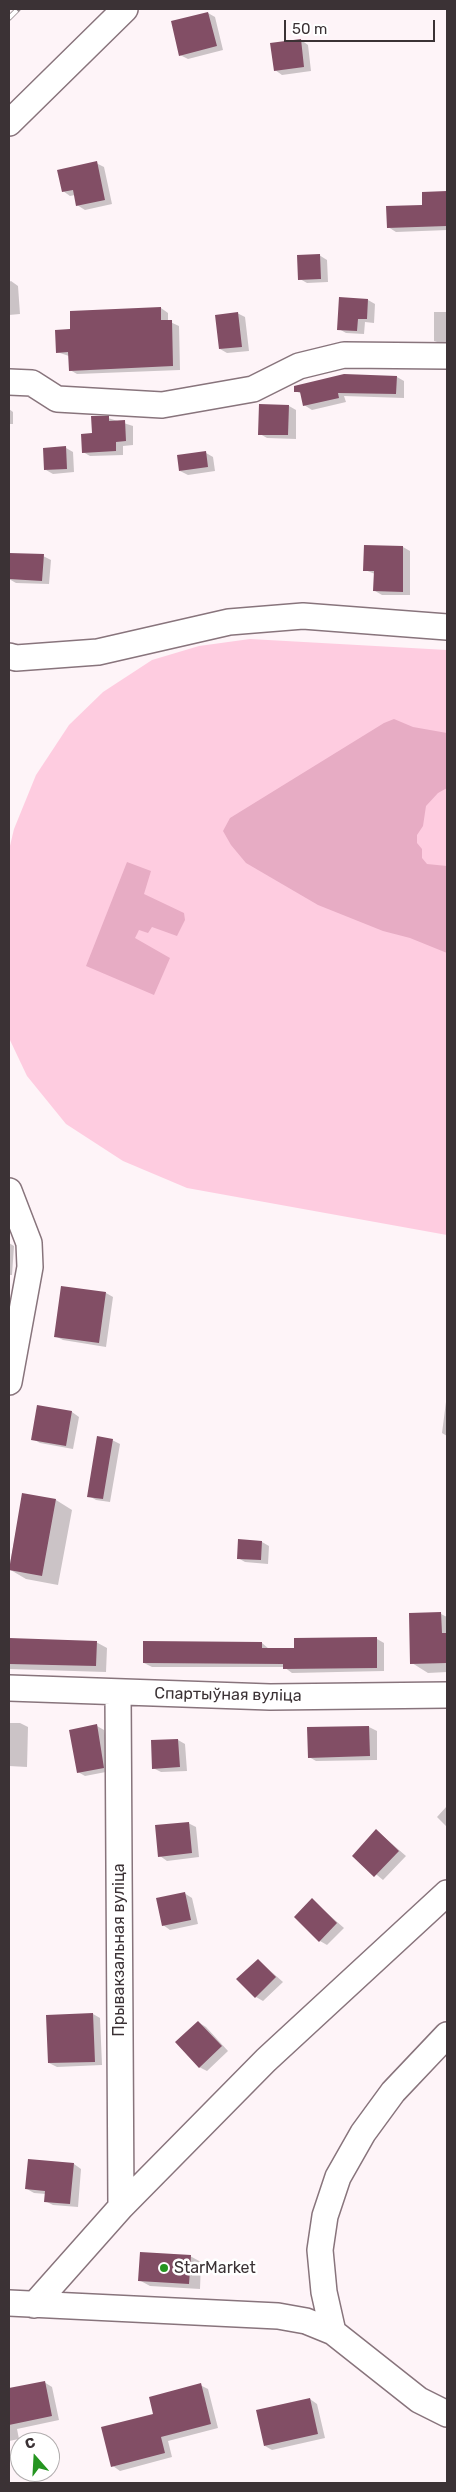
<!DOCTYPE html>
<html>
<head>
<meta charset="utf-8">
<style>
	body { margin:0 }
	#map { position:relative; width:456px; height:2492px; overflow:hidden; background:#fef4f8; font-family:Rubik,sans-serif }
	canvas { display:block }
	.frame { position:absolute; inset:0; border:10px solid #3b3235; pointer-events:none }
	.north { position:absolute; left:10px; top:2432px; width:50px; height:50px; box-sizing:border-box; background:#fff; border:1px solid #b1adae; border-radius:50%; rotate:341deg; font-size:14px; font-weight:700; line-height:20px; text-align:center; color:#3b3235 }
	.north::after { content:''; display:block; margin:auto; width:18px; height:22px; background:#259521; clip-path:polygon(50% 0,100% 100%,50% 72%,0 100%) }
	.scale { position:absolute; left:284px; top:20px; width:151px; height:22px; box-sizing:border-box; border:2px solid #3b3235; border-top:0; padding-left:6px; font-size:15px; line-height:18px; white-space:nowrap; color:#3b3235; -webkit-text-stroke:4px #fff; paint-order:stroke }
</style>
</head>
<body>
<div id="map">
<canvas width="456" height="2492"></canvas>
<div class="frame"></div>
<div class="north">С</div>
<div class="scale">50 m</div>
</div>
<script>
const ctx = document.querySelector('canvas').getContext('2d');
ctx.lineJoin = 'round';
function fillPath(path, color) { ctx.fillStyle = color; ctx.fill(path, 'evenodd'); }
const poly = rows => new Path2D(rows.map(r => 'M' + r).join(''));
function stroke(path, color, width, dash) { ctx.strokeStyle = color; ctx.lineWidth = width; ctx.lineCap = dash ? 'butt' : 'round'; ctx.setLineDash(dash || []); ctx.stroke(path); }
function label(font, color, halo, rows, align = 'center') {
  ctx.font = font + ' Rubik,sans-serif'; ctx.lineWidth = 5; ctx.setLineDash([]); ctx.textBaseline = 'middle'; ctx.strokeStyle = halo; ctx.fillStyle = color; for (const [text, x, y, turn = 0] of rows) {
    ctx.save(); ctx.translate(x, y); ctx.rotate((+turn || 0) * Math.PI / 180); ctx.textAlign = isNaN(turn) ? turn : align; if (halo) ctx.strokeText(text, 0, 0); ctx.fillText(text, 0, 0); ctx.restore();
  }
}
fillPath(poly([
	[250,639,447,650,447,1235,187,1188,123,1161,66,1124,27,1076,9,1038,9,850,14,829,36,775,69,725,103,692,152,660,199,646]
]), '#fecce0');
fillPath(poly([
	[394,719,413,727,447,733,447,788,438,793,426,806,423,826,417,835,417,843,422,849,422,858,427,864,447,866,447,953,410,938,383,931,318,905,246,863,231,845,223,831,230,818,384,723],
	[127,862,151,871,144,894,184,913,185,920,177,936,152,927,148,933,139,930,135,938,170,958,154,995,86,966]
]), '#e7acc4');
fillPath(poly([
	[208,13,215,17,223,50,188,59,180,55],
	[301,40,308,45,311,71,282,75,275,70],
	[96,163,104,167,112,204,85,210,77,205,75,195,70,196,63,191],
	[447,192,447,230,396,232,388,227,423,206,423,193],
	[319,255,327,260,328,282,307,283,300,279],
	[11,281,18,286,20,314,9,315,9,282],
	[368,300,375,304,374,323,365,322,364,334,346,333,339,329],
	[161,308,168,313,168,321,179,326,180,370,77,374,70,370,69,356,57,352,72,330],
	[434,312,447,312,447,345,434,341],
	[237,313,245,317,249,351,227,353,220,349],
	[397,377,404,381,404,398,344,396,346,402,312,410,304,405,302,394,295,391],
	[289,406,296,410,296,439,267,438,260,434],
	[9,409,13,412,13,424,9,424],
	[108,418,133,426,133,445,123,446,123,455,90,456,83,452,93,434],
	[66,448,73,452,74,472,53,474,46,470],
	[206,453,213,457,215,471,188,475,180,471],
	[403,547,410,551,410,595,382,595,375,591,375,574,365,570],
	[10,554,43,556,51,560,49,584,16,583,9,579],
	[9,1243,14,1246,12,1275,9,1275],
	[106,1293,113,1297,106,1347,63,1340,55,1336],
	[447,1394,447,1436,442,1433],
	[38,1406,72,1412,79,1417,73,1449,40,1443,33,1439],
	[112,1440,120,1444,110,1502,96,1500,89,1496],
	[23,1494,56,1500,72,1510,58,1585,26,1579,9,1569],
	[239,1540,262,1542,269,1546,268,1564,245,1562,238,1558],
	[441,1614,447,1617,447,1672,428,1673,412,1663],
	[9,1639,96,1642,107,1648,106,1672,9,1669],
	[377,1639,384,1643,384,1671,292,1673,284,1667,152,1667,144,1663,262,1643,269,1649,295,1649],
	[9,1723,20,1723,28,1727,27,1767,9,1766],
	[97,1726,104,1730,111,1771,85,1776,78,1772],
	[369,1727,377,1731,377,1760,316,1761,309,1757,308,1728],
	[178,1740,185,1744,187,1771,161,1772,153,1768],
	[447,1806,447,1827,437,1817],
	[188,1823,196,1827,199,1857,167,1861,160,1856],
	[377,1831,406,1856,383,1880,354,1856],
	[184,1893,192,1898,198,1924,170,1930,163,1925],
	[312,1900,344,1928,327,1945,320,1941],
	[258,1960,283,1982,263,2001,256,1997],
	[93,2014,100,2018,102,2065,57,2067,49,2063],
	[198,2022,206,2027,228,2051,207,2071,199,2067],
	[74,2164,81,2169,78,2207,53,2205,45,2201,46,2194,34,2193,27,2189],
	[190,2256,201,2262,200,2289,150,2286,139,2280],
	[44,2382,52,2387,59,2420,17,2429,19,2439,9,2441,9,2390],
	[200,2385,208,2389,218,2428,168,2441,172,2457,120,2471,113,2466,155,2415],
	[310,2399,317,2404,325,2438,272,2450,265,2446]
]), '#0003');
fillPath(poly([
	[208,12,217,46,179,56,171,21],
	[301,39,304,67,274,71,270,43],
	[97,161,105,200,76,206,73,190,62,192,57,170],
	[447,191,447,226,387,228,386,206,422,205,422,192],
	[320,254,321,279,298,280,297,255],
	[339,297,368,299,367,319,358,319,357,331,337,330],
	[161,307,161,320,172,320,173,366,69,371,68,352,56,353,55,330,70,329,70,311],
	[238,312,242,347,219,349,215,315],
	[344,374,397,376,396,394,338,393,339,398,303,406,300,392,294,392,294,386],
	[259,404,289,405,288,435,258,435],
	[91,416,109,416,109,421,125,420,126,441,116,442,116,451,82,453,81,434,92,433],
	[66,446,67,469,44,470,43,448],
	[206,451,208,467,179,471,177,455],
	[364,545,403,546,403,592,373,591,374,571,363,571],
	[9,553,44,554,42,581,9,579],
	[61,1286,106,1292,99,1343,54,1337],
	[37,1405,72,1411,66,1446,31,1440],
	[97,1436,113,1439,103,1499,87,1497],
	[22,1493,56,1499,42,1576,9,1570],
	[238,1539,262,1541,261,1560,237,1559],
	[441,1612,442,1633,447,1633,447,1663,410,1664,409,1613],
	[377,1637,377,1668,283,1669,283,1664,143,1663,143,1641,262,1642,262,1648,294,1648,294,1638],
	[9,1638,97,1641,96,1666,9,1664],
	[97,1724,104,1768,77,1773,69,1730],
	[369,1726,370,1756,308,1758,307,1727],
	[178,1739,180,1767,152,1769,151,1740],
	[189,1822,192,1853,158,1857,155,1825],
	[376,1829,399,1851,374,1877,352,1856],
	[185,1892,191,1920,162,1926,156,1898],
	[312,1898,337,1923,319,1942,294,1917],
	[258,1959,276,1977,255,1998,236,1979],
	[93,2013,95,2062,48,2063,46,2015],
	[198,2021,222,2046,199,2068,175,2042],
	[28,2159,74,2163,70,2204,44,2202,45,2191,25,2189],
	[140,2252,191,2255,189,2284,138,2281],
	[45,2381,52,2416,9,2425,9,2388],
	[201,2383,211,2424,161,2437,165,2453,111,2467,101,2427,153,2414,149,2397],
	[310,2398,318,2434,264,2446,256,2410]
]), '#824e65');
const minor = poly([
	[9,123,125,9],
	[9,382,32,383,57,399,162,405,253,389,299,366,344,355,447,356],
	[9,656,16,658,98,652,229,622,303,616,447,627],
	[9,1191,29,1243,30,1267,9,1382],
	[9,1688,270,1697,447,1695],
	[118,1693,121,2207],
	[9,2303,278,2316,306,2321,333,2332,419,2400,447,2414],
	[34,2305,121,2207,266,2060,447,1893],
	[333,2332,324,2292,320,2250,325,2216,338,2177,363,2133,393,2092,447,2035]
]);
stroke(minor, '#88747c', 28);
stroke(minor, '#fff', 25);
const rail = poly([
	[9,18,18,9]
]);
stroke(rail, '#90868a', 5.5);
stroke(rail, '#fff', 4, [11]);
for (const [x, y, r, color] of [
	[164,2268,5,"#259521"]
]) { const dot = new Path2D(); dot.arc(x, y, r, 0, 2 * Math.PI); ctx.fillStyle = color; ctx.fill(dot); stroke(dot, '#fff', 2); }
label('16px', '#3b3235', '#fff', [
	["Спартыўная вуліца",228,1695,1],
	["Прывакзальная вуліца",119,1950,-90]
]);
label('16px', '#3b3235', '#fff', [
	["StarMarket",174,2268]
], 'left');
</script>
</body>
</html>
